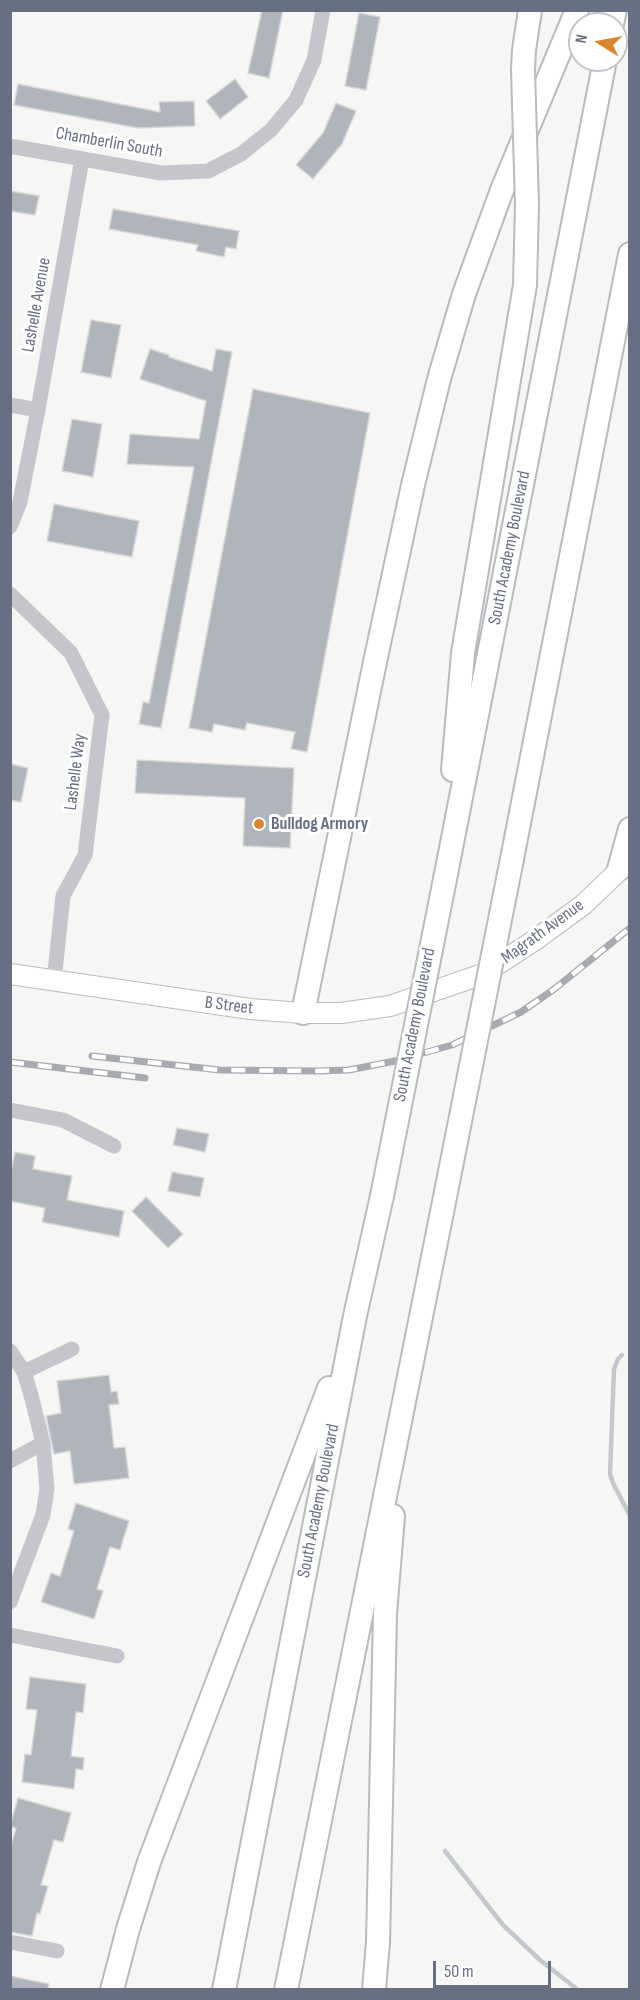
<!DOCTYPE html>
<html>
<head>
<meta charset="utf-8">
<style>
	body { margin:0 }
	#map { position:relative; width:640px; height:2000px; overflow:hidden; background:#f6f7f4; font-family:"Sofia Sans Condensed",sans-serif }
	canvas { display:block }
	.frame { position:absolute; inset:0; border:12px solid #676f83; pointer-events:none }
	.north { position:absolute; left:568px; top:12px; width:60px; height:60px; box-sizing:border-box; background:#fff; border:2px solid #c2c5cd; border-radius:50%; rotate:281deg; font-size:16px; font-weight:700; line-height:24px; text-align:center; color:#676f83 }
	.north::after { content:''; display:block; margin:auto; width:21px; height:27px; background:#da8631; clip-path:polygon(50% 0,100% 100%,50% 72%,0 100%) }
	.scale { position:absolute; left:433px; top:1961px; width:118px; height:27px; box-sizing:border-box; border:3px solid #676f83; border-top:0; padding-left:8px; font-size:18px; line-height:21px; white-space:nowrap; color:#676f83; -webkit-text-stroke:4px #fff; paint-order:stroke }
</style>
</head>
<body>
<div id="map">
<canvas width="640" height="2000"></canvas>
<div class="frame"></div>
<div class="north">N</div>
<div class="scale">50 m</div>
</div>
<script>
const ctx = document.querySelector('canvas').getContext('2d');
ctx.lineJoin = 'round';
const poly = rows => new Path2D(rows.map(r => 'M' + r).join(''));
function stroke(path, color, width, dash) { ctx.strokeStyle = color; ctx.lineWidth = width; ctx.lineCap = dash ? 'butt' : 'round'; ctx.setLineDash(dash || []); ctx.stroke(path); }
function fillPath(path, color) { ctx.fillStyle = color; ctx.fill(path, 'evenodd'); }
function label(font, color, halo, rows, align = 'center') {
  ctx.font = font + ' "Sofia Sans Condensed",sans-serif'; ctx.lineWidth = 6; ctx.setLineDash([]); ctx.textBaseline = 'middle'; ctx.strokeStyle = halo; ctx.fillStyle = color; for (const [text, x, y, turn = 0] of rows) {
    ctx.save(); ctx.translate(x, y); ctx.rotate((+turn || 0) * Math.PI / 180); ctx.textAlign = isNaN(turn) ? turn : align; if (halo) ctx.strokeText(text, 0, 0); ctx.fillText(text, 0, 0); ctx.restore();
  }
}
stroke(poly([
	[622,1355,618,1359,614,1369,610,1474,613,1483,630,1516],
	[445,1851,503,1925,540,1960,578,1990]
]), '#c3c8cf', 4.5);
const building = poly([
	[262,10,283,10,269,78,248,73,262,10],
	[359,13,380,17,366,90,345,86,359,13],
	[235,79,248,97,220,119,206,101,235,79],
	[18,84,160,112,159,102,194,101,195,126,138,128,14,105,18,84],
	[336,103,356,111,342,144,313,179,296,165,323,133,336,103],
	[10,191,39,196,35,215,10,211,10,191],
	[113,209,239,231,236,249,226,247,224,257,196,251,198,245,109,229,113,209],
	[91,320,121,325,111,378,81,372,91,320],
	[150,349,169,355,169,357,212,371,216,349,232,352,161,728,139,724,143,702,149,703,194,467,127,464,130,434,199,439,206,401,140,379,150,349],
	[253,389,370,413,307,752,291,749,295,732,247,723,245,730,214,724,212,732,189,728,253,389],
	[72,419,102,424,93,477,62,471,72,419],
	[54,504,139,521,132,557,47,541,54,504],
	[137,760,294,768,290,848,243,846,245,798,135,793,137,760],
	[10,764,28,768,21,802,10,800,10,764],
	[177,1128,209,1134,205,1152,173,1145,177,1128],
	[15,1152,35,1156,33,1169,72,1176,67,1200,124,1211,119,1237,42,1222,45,1208,10,1201,10,1176,15,1152],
	[172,1172,204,1178,200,1197,168,1191,172,1172],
	[146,1197,183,1234,168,1248,132,1211,146,1197],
	[109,1375,111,1392,117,1391,119,1404,109,1405,114,1448,125,1447,129,1478,74,1484,70,1451,54,1454,46,1416,61,1413,57,1381,109,1375],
	[76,1503,129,1521,120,1550,110,1547,97,1589,103,1591,94,1619,41,1602,51,1573,60,1576,74,1531,68,1529,76,1503],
	[30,1677,86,1684,83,1713,76,1712,71,1756,84,1758,83,1770,76,1769,74,1789,22,1782,25,1754,31,1755,37,1710,26,1709,30,1677],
	[18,1798,71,1813,63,1842,54,1840,41,1885,48,1886,40,1914,37,1913,32,1936,10,1932,10,1849,16,1828,10,1826,18,1798],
	[10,1976,49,1984,48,1989,10,1989,10,1976]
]);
fillPath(building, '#b0b4bb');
stroke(building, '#d8d8d6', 1.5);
const major = poly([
	[10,974,250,1009,303,1013,341,1013,390,1006,483,974,535,940,583,905,630,860]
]);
const highway = poly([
	[612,24,615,10],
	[523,70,524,50,530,10],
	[453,770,463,653,525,285,527,205],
	[512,859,630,254],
	[619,869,630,829],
	[445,879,605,60],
	[303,1013,375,662,413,485,439,379,464,294,502,190,577,10],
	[112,1990,128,1929,149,1862,329,1388],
	[224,1990,355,1316,382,1196],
	[286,1990,442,1212],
	[374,1990,378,1942,385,1614,393,1516]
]);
stroke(major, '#babbc0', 22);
stroke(highway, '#b9babe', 26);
stroke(poly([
	[10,146,161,173,208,171,241,154,271,130,296,100,314,60,323,10],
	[10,405,38,410],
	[10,527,20,502,38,410,82,159],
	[10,594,71,653,102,715,85,855,63,896,54,981],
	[10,1110,63,1120,114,1146],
	[10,1351,24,1372,31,1395,43,1443,47,1489,43,1515,10,1602],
	[24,1372,72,1349],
	[10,1461,43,1443],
	[10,1635,117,1656],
	[10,1942,57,1951]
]), '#c5c6cb', 15);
stroke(major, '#fff', 20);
stroke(highway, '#fff', 22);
const rail = poly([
	[92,1056,220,1070,317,1071,349,1070,395,1061,452,1045,521,1012,553,990,630,928],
	[10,1062,145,1078]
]);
stroke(rail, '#a7aab1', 7);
stroke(rail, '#fff', 4.5, [14]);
const highwayBridge = poly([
	[523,70,527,205],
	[382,1196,445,879],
	[442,1212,512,859]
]);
stroke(highwayBridge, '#b9babe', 26, []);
stroke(highwayBridge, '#fff', 22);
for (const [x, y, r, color] of [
	[259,824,6,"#da8631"]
]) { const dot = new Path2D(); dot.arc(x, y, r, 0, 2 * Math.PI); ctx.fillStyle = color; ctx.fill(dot); stroke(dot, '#fff', 2); }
label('18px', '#676f83', '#fff', [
	["Chamberlin South",109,143,10],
	["Lashelle Avenue",37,305,-80],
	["South Academy Boulevard",510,548,-79],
	["Lashelle Way",76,772,-83],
	["Magrath Avenue",543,932,-36],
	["B Street",229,1006,7],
	["South Academy Boulevard",415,1025,-79],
	["South Academy Boulevard",319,1501,-79]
]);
label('bold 18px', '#676f83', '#fff', [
	["Bulldog Armory",271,824]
], 'left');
</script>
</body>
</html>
